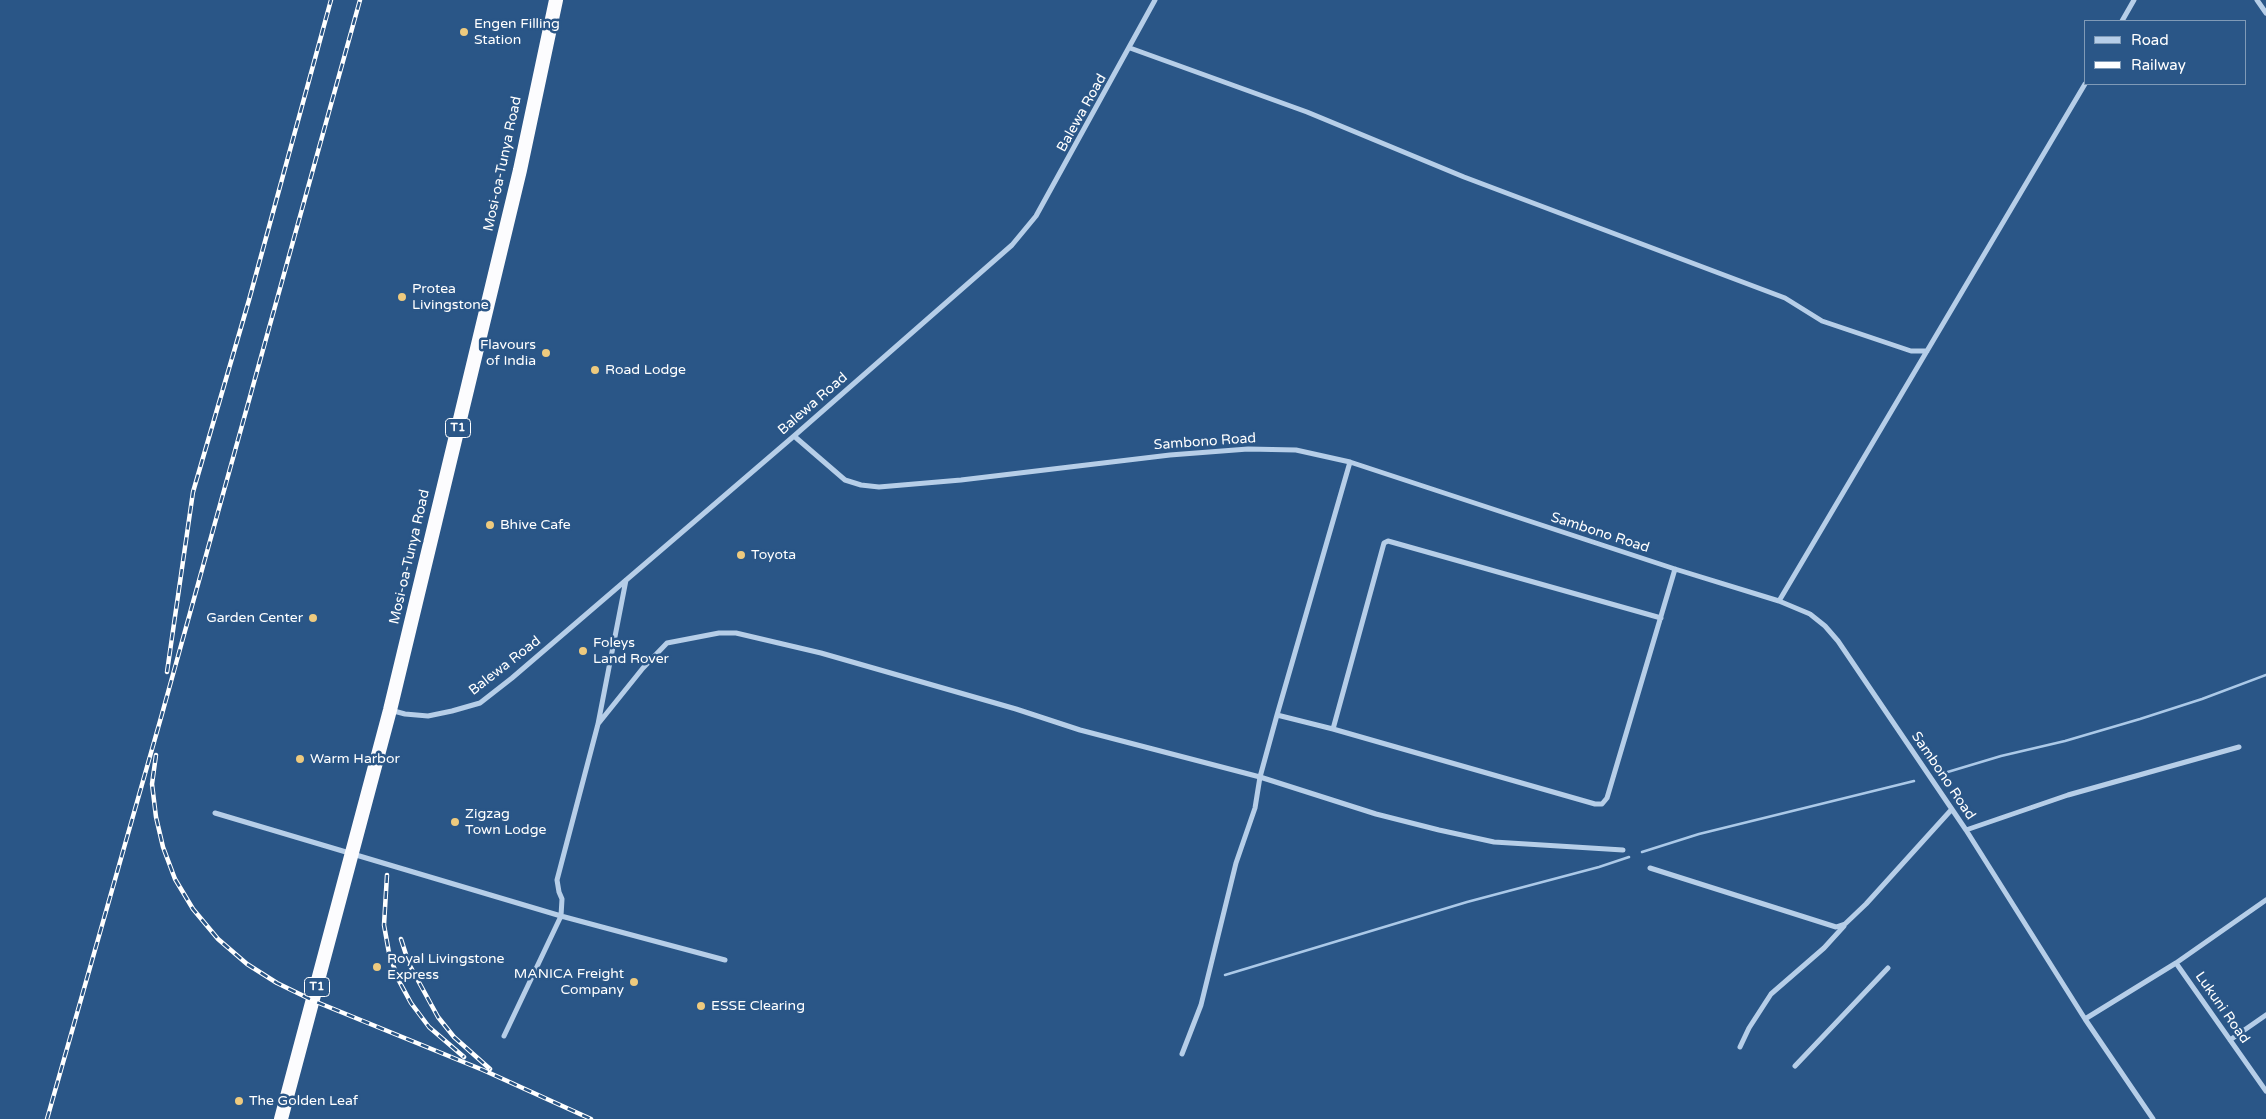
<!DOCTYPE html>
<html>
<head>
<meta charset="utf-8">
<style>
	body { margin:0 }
	#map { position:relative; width:2266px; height:1119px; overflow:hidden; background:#2a5687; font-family:"Varela Round",sans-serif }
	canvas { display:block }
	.legend { position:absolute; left:2084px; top:20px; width:162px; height:65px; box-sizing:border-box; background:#2a5687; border:1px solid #7f9ab7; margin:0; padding:6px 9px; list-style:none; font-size:15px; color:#fff }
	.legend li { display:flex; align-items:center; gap:10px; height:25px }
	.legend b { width:25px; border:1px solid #7f9ab7 }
</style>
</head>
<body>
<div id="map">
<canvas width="2266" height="1119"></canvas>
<ul class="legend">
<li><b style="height:6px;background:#b6cee8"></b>Road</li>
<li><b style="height:6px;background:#fff"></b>Railway</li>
</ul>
</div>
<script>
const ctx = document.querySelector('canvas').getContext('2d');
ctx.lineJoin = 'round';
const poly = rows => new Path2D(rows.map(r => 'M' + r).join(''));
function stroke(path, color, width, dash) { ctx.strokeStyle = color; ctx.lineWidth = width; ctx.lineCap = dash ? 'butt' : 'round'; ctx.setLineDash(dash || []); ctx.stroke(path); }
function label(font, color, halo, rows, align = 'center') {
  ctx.font = font + ' "Varela Round",sans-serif'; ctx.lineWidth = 5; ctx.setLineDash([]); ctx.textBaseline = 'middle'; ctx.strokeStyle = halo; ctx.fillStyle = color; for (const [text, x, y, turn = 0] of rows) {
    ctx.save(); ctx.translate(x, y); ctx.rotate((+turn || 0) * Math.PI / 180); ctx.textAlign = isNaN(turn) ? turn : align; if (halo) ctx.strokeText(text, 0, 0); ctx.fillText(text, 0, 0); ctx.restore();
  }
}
stroke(poly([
	[1941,774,2001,756,2065,741,2140,719,2202,699,2266,675],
	[1642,852,1699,834,1914,781],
	[1225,975,1467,902,1599,867,1629,857]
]), '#abc9e8', 2.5);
stroke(poly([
	[2257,0,2266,13],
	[2122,21,2134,0],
	[1130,48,1307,112,1464,177,1785,298,1822,321,1911,351,1927,351],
	[794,436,845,480,861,485,879,487,961,480,1170,455,1248,449,1296,450,1350,462,1675,569,1779,601,1810,614,1825,626,1838,641,1966,830,2085,1019,2153,1119],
	[1779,601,2085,84],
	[390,710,405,714,428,716,452,711,480,703,512,678,794,436,1012,245,1036,216,1155,0],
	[1277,715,1333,729,1595,804,1602,804,1607,798,1675,569],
	[598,724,643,668,667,643,719,633,736,633,821,653,1016,709,1080,730,1260,777,1376,814,1439,830,1494,842,1623,850],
	[1333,729,1384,543,1388,541,1661,618],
	[215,813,561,916,725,960],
	[1966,830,2068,795,2239,747],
	[1650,868,1836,927,1845,924,1866,904,1952,809],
	[2176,963,2266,1091],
	[2085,1019,2176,963,2266,900],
	[504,1036,561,916,562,899,559,892,557,880,598,724,626,580],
	[2230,1040,2266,1015],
	[1740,1047,1749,1028,1771,994,1824,948,1844,926],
	[1182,1054,1201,1005,1236,863,1255,808,1260,777,1277,715,1350,462],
	[1795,1066,1888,968]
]), '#b6cee8', 5);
stroke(poly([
	[281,1119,390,710,520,170,556,0]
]), '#fcfcfe', 14);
const rail = poly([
	[167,672,193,492,249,300,331,0],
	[156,755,152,784,156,817,163,847,175,879,193,909,218,939,247,964,277,983,314,1001,483,1070,591,1119],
	[387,875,384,925,389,953,398,979,411,1003,429,1027,464,1057],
	[401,939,409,964,438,1017,454,1037,490,1069],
	[47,1119,162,714,360,0]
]);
stroke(rail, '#fff', 4.5);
stroke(rail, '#2a5687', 2.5, [8]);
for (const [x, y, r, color] of [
	[464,32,5,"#eeca7e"],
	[402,297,5,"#eeca7e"],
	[546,353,5,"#eeca7e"],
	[595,370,5,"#eeca7e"],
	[490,525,5,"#eeca7e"],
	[741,555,5,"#eeca7e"],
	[313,618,5,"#eeca7e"],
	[583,651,5,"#eeca7e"],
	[300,759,5,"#eeca7e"],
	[455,822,5,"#eeca7e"],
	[377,967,5,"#eeca7e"],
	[634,982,5,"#eeca7e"],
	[701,1006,5,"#eeca7e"],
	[239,1101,5,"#eeca7e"]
]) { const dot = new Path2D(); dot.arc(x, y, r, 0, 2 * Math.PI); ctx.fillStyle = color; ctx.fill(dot); stroke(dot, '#2a5687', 2); }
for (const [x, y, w] of [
	[458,428,25],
	[317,987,25]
]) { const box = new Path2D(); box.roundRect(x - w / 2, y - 9.5, w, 19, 4); ctx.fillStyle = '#2a5687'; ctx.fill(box); stroke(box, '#fff', 1); }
label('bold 12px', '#fff', null, [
	["T1",458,428],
	["T1",317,987]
]);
label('14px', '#fff', '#2a5687', [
	["Engen Filling",474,24],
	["Station",474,40],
	["Protea",412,289],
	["Livingstone",412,305],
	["Flavours",536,345,"right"],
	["of India",536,361,"right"],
	["Road Lodge",605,370],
	["Bhive Cafe",500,525],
	["Toyota",751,555],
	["Garden Center",303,618,"right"],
	["Foleys",593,643],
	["Land Rover",593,659],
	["Warm Harbor",310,759],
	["Zigzag",465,814],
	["Town Lodge",465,830],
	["Royal Livingstone",387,959],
	["Express",387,975],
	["MANICA Freight",624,974,"right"],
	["Company",624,990,"right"],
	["ESSE Clearing",711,1006],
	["The Golden Leaf",249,1101]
], 'left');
label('14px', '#fff', '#2a5687', [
	["Balewa Road",1082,113,-61],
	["Mosi-oa-Tunya Road",503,164,-78],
	["Balewa Road",813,404,-41],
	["Sambono Road",1205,442,-4],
	["Sambono Road",1600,533,18],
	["Mosi-oa-Tunya Road",410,557,-77],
	["Balewa Road",505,666,-38],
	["Sambono Road",1943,776,56],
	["Lukuni Road",2222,1008,55]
]);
</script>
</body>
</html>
